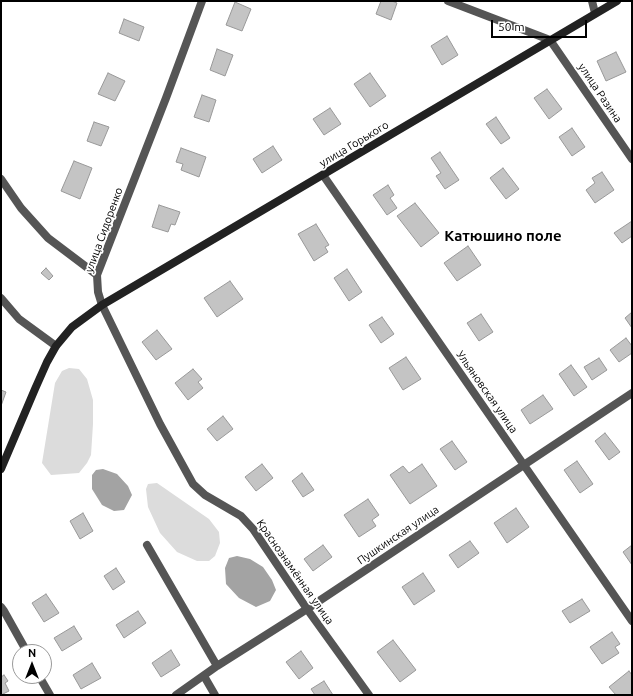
<!DOCTYPE html>
<html>
<head>
<meta charset="utf-8">
<style>
	body { margin:0 }
	#map { position:relative; width:633px; height:696px; overflow:hidden; background:#fff; font-family:Ubuntu,sans-serif }
	canvas { display:block }
	.frame { position:absolute; inset:0; border:2px solid #000; pointer-events:none }
	.north { position:absolute; left:12px; top:644px; width:40px; height:40px; box-sizing:border-box; background:#fff; border:1px solid #999; border-radius:50%; rotate:0deg; font-size:11px; font-weight:700; line-height:16px; text-align:center; color:#000 }
	.north::after { content:''; display:block; margin:auto; width:14px; height:18px; background:#000; clip-path:polygon(50% 0,100% 100%,50% 72%,0 100%) }
	.scale { position:absolute; left:491px; top:20px; width:96px; height:18px; box-sizing:border-box; border:2px solid #000; border-top:0; padding-left:5px; font-size:12px; line-height:14px; white-space:nowrap; color:#000; -webkit-text-stroke:3px #fff; paint-order:stroke }
</style>
</head>
<body>
<div id="map">
<canvas width="633" height="696"></canvas>
<div class="frame"></div>
<div class="north">N</div>
<div class="scale">50 m</div>
</div>
<script>
const ctx = document.querySelector('canvas').getContext('2d');
ctx.lineJoin = 'round';
function fillPath(path, color) { ctx.fillStyle = color; ctx.fill(path, 'evenodd'); }
const poly = rows => new Path2D(rows.map(r => 'M' + r).join(''));
function stroke(path, color, width, dash) { ctx.strokeStyle = color; ctx.lineWidth = width; ctx.lineCap = dash ? 'butt' : 'round'; ctx.setLineDash(dash || []); ctx.stroke(path); }
function label(font, color, halo, rows, align = 'center') {
  ctx.font = font + ' Ubuntu,sans-serif'; ctx.lineWidth = 3.5; ctx.setLineDash([]); ctx.textBaseline = 'middle'; ctx.strokeStyle = halo; ctx.fillStyle = color; for (const [text, x, y, turn = 0] of rows) {
    ctx.save(); ctx.translate(x, y); ctx.rotate((+turn || 0) * Math.PI / 180); ctx.textAlign = isNaN(turn) ? turn : align; if (halo) ctx.strokeText(text, 0, 0); ctx.fillText(text, 0, 0); ctx.restore();
  }
}
fillPath(poly([
	[69,368,79,369,87,379,93,400,93,424,91,455,87,463,79,473,51,475,42,463,55,383,62,371],
	[157,483,209,519,219,532,220,543,215,556,209,561,197,561,177,552,160,533,148,507,146,489,148,484]
]), '#dcdcdc');
fillPath(poly([
	[103,469,117,474,128,486,132,495,124,510,114,511,102,505,92,489,92,475,96,470],
	[237,556,250,559,263,567,272,580,276,590,270,601,256,607,239,598,226,584,225,568,229,558]
]), '#a3a3a3');
const building = poly([
	[381,1,392,1,397,3,391,20,376,14,381,1],
	[235,2,251,9,242,31,226,25,235,2],
	[124,19,144,27,139,41,119,33,124,19],
	[447,36,458,55,442,65,431,46,447,36],
	[217,49,233,55,225,76,210,70,217,49],
	[616,52,626,72,606,81,597,61,616,52],
	[108,73,125,81,115,101,98,94,108,73],
	[370,73,386,96,370,107,354,84,370,73],
	[547,89,562,109,549,119,534,98,547,89],
	[202,95,216,100,209,122,194,117,202,95],
	[330,108,341,124,324,135,313,119,330,108],
	[496,117,510,138,501,144,486,124,496,117],
	[94,122,109,127,101,146,87,141,94,122],
	[572,128,585,147,572,156,559,137,572,128],
	[273,146,282,160,262,173,253,159,273,146],
	[181,148,206,157,199,177,181,170,183,164,176,162,181,148],
	[440,152,459,180,445,189,436,176,441,173,431,158,440,152],
	[74,161,92,168,80,199,61,191,74,161],
	[503,168,519,189,506,199,490,178,503,168],
	[602,172,614,190,595,203,586,190,595,183,592,178,602,172],
	[388,185,394,195,390,198,397,208,387,215,373,195,388,185],
	[415,203,439,233,421,247,397,216,415,203],
	[159,205,180,212,175,225,171,224,168,232,152,227,159,205],
	[632,221,632,236,622,243,614,233,632,221],
	[316,224,329,245,325,247,328,252,314,261,298,234,316,224],
	[468,246,481,265,457,281,444,263,468,246],
	[46,268,53,276,49,280,41,273,46,268],
	[347,269,362,292,349,301,334,278,347,269],
	[230,281,243,299,217,317,204,298,230,281],
	[632,312,632,328,625,318,632,312],
	[481,314,493,332,479,341,467,323,481,314],
	[382,317,394,334,381,343,369,325,382,317],
	[157,330,172,349,156,360,142,342,157,330],
	[626,338,632,346,632,353,619,362,610,350,626,338],
	[406,357,421,379,403,390,389,368,406,357],
	[599,358,607,370,592,380,584,367,599,358],
	[571,365,587,387,574,396,559,374,571,365],
	[193,369,202,379,198,382,203,388,188,400,175,383,193,369],
	[1,390,6,392,1,406,1,390],
	[543,395,553,409,530,424,521,410,543,395],
	[223,416,233,429,217,441,207,429,223,416],
	[605,433,620,452,609,460,595,441,605,433],
	[452,441,467,462,455,470,440,449,452,441],
	[577,461,593,484,580,493,564,470,577,461],
	[262,464,273,478,256,491,245,477,262,464],
	[422,464,437,486,410,504,390,475,403,466,409,473,422,464],
	[302,473,314,490,303,497,292,481,302,473],
	[368,499,379,515,372,520,376,526,359,537,344,515,368,499],
	[516,508,529,527,507,543,494,523,516,508],
	[83,513,93,531,80,539,70,521,83,513],
	[470,541,479,553,458,568,449,555,470,541],
	[323,545,332,557,313,571,304,559,323,545],
	[632,545,632,565,623,552,632,545],
	[116,568,125,582,113,590,104,576,116,568],
	[423,573,435,591,414,605,402,587,423,573],
	[46,594,59,613,44,622,32,603,46,594],
	[582,599,590,611,570,623,562,611,582,599],
	[138,611,146,623,124,638,116,625,138,611],
	[74,626,82,639,62,651,54,638,74,626],
	[612,632,620,644,615,647,619,653,602,664,590,647,612,632],
	[393,640,416,670,400,682,377,652,393,640],
	[171,650,180,665,161,677,152,663,171,650],
	[301,651,313,668,299,679,286,662,301,651],
	[92,663,101,678,81,689,73,675,92,663],
	[629,671,632,675,632,695,616,695,609,687,629,671],
	[4,675,8,681,5,683,9,691,1,695,1,677,4,675],
	[324,681,333,695,315,695,311,689,324,681]
]);
fillPath(building, '#c4c4c4');
stroke(building, '#999', 1);
stroke(poly([
	[202,1,166,98,97,275,98,292,102,305,160,424,193,484,205,495,241,516,253,529,307,609,369,695],
	[448,1,550,40,632,159],
	[592,1,595,13],
	[323,175,632,621],
	[1,179,21,208,48,238,97,275],
	[1,298,19,319,56,346],
	[147,545,217,666],
	[1,607,4,611,27,652],
	[39,676,50,695],
	[204,676,215,695],
	[176,695,217,666,307,609,632,393]
]), '#555', 8);
stroke(poly([
	[1,469,35,389,47,362,56,346,72,327,102,305,617,1]
]), '#222', 8);
label('11px', '#000', '#fff', [
	["улица Разина",600,93,56],
	["улица Горького",354,144,-31],
	["улица Сидоренко",104,230,-70],
	["Ульяновская улица",487,392,55],
	["Пушкинская улица",398,535,-34],
	["Краснознамённая улица",295,572,55]
]);
label('bold 15px', '#000', '#fff', [
	["Катюшино поле",503,236]
]);
</script>
</body>
</html>
